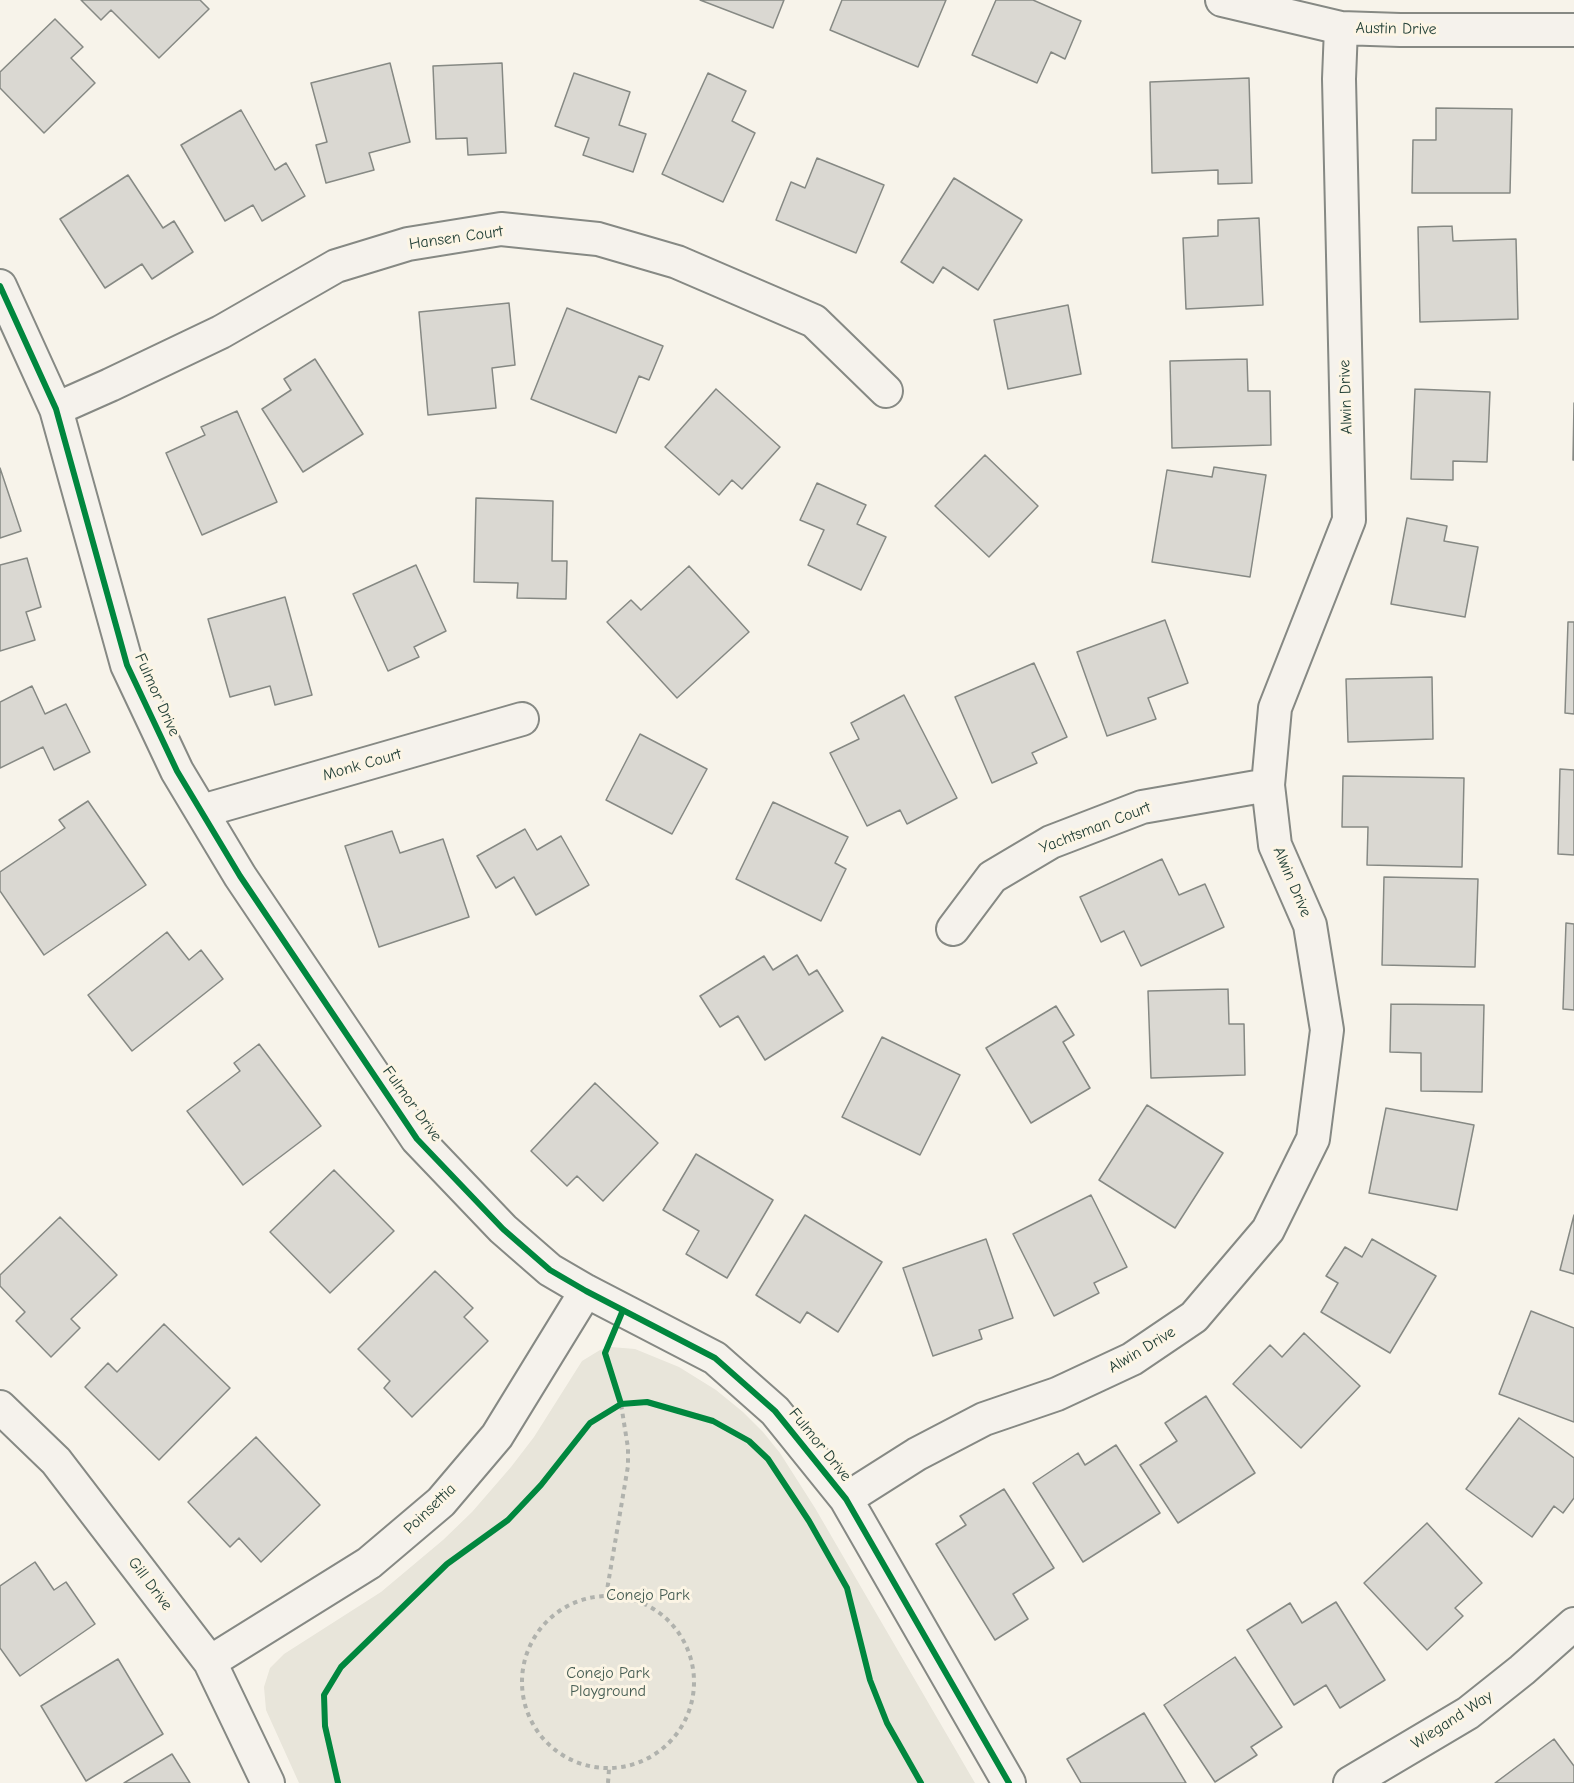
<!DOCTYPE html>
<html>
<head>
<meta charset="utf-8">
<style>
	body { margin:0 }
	canvas { display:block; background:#f7f3ea }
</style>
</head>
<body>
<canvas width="1574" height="1783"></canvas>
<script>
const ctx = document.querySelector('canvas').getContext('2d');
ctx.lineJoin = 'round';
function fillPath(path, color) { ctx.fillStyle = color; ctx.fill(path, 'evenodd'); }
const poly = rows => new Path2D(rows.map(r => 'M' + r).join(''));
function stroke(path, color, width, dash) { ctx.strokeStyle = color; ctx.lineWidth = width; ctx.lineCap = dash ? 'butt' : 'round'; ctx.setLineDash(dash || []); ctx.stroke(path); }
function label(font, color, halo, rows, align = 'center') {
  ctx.font = font + ' "Comic Neue",sans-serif'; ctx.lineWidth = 6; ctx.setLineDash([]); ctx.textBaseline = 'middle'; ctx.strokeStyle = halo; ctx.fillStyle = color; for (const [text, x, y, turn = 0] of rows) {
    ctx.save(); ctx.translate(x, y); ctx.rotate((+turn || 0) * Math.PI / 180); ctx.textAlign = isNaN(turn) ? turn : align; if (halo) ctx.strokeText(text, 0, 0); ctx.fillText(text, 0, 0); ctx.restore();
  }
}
fillPath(poly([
	[611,1347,635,1349,679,1367,716,1390,743,1412,763,1432,780,1453,815,1508,975,1783,299,1783,266,1710,264,1687,270,1668,284,1654,381,1592,443,1540,472,1512,511,1467,534,1437,582,1361,600,1350]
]), '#e8e5da');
const building = poly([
	[81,0,200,0,209,9,159,58,111,10,101,20,81,0],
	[700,0,784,0,773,28,700,0],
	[842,0,946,0,918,67,830,30,842,0],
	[996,0,1033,0,1081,21,1065,59,1051,52,1037,83,972,55,996,0],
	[55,19,83,47,71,58,95,83,44,133,0,88,0,72,55,19],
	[390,63,410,142,369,153,374,170,326,183,316,145,327,142,311,83,390,63],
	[502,63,506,153,468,155,467,138,436,139,433,66,502,63],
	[574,73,630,92,619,125,646,134,633,172,583,155,589,138,555,126,574,73],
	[708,73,746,91,732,121,755,133,723,202,662,174,708,73],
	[1249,78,1252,183,1218,184,1218,170,1152,173,1150,82,1249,78],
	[1436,108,1512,109,1510,193,1412,193,1413,140,1436,140,1436,108],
	[241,110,275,170,286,163,305,196,262,221,253,205,225,221,181,145,241,110],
	[817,158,884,185,856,253,776,220,791,182,805,188,817,158],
	[128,175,163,228,174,221,193,252,152,279,142,264,105,288,60,219,128,175],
	[954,178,1022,220,978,290,943,267,933,283,901,262,954,178],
	[1259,218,1263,305,1186,309,1183,238,1218,236,1218,220,1259,218],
	[1452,226,1453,241,1516,239,1518,319,1420,322,1418,227,1452,226],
	[509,303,515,365,492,368,496,408,428,415,419,312,509,303],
	[1068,305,1081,374,1008,389,994,320,1068,305],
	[567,308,663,346,649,380,639,376,616,433,531,399,567,308],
	[315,359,363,434,303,472,262,409,291,390,284,379,315,359],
	[1247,359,1248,391,1270,391,1271,445,1172,448,1170,361,1247,359],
	[716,389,780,447,742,489,732,480,719,495,665,447,716,389],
	[1415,389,1490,392,1487,462,1453,461,1453,480,1411,479,1415,389],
	[1574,403,1574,460,1573,460,1574,403],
	[237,411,277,502,202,535,166,453,205,435,201,427,237,411],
	[985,455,1038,506,989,557,935,506,985,455],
	[1214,467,1266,475,1250,577,1152,562,1167,470,1212,477,1214,467],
	[0,468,21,531,0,538,0,468],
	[817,483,866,505,857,524,886,537,861,590,808,565,824,530,800,520,817,483],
	[476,498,553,501,552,561,567,561,566,599,517,598,518,583,474,582,476,498],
	[1407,518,1447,526,1444,541,1478,547,1465,617,1391,604,1407,518],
	[27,558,41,607,26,612,35,640,0,651,0,565,27,558],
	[416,565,446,631,414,647,419,657,388,671,353,594,416,565],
	[689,566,749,632,677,698,607,622,631,600,641,610,689,566],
	[285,597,312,695,275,705,270,686,230,697,208,619,285,597],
	[1165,620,1188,683,1148,698,1156,719,1107,736,1077,652,1165,620],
	[1568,622,1574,622,1574,714,1565,713,1568,622],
	[1034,663,1067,737,1032,753,1037,763,992,783,955,697,1034,663],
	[1432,677,1433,739,1348,742,1346,679,1432,677],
	[32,686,45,714,66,704,90,752,54,770,43,747,0,768,0,702,32,686],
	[904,695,957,798,907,824,900,810,867,826,830,753,859,739,851,723,904,695],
	[640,734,707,769,672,834,606,800,640,734],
	[1560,769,1574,770,1574,855,1558,854,1560,769],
	[1343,776,1464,778,1462,867,1367,865,1368,827,1342,827,1343,776],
	[88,801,146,885,44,955,0,891,0,872,65,828,59,820,88,801],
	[773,802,848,837,835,863,846,869,821,921,736,879,773,802],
	[525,829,537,850,561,836,589,885,536,915,514,877,496,888,477,856,525,829],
	[392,831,400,853,443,839,469,917,379,947,345,846,392,831],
	[1162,859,1179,895,1205,884,1224,927,1141,966,1124,931,1101,942,1080,897,1162,859],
	[1384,877,1478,879,1475,967,1382,965,1384,877],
	[1566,923,1574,924,1574,1010,1563,1009,1566,923],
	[167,932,189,960,201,950,223,979,132,1051,88,995,167,932],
	[797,955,809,975,817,970,843,1011,765,1060,738,1016,720,1027,700,996,764,956,773,970,797,955],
	[1228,989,1229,1024,1244,1024,1245,1075,1151,1078,1148,991,1228,989],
	[1391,1004,1484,1005,1482,1092,1421,1091,1421,1053,1390,1052,1391,1004],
	[1056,1006,1074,1035,1063,1042,1090,1088,1031,1123,986,1048,1056,1006],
	[882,1037,960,1075,920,1155,842,1117,882,1037],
	[259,1044,321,1126,243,1185,187,1111,240,1071,234,1063,259,1044],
	[595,1083,658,1143,603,1201,577,1176,567,1186,531,1151,595,1083],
	[1147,1105,1223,1153,1175,1228,1099,1180,1147,1105],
	[1386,1108,1474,1125,1457,1210,1369,1193,1386,1108],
	[696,1154,773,1200,727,1278,686,1254,699,1231,663,1210,696,1154],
	[334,1170,394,1231,330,1293,270,1232,334,1170],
	[1091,1195,1127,1267,1094,1283,1099,1293,1054,1316,1013,1234,1091,1195],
	[805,1215,882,1262,838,1332,807,1312,800,1323,756,1295,805,1215],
	[1574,1215,1574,1274,1560,1270,1574,1215],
	[60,1217,117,1275,71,1319,80,1328,51,1357,16,1321,25,1312,0,1286,0,1275,60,1217],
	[986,1239,1013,1318,979,1330,982,1339,933,1356,903,1268,986,1239],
	[1372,1239,1436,1276,1390,1353,1321,1312,1338,1283,1326,1276,1345,1247,1362,1257,1372,1239],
	[435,1271,473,1308,464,1317,488,1341,412,1417,384,1388,390,1381,358,1349,435,1271],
	[1531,1311,1574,1328,1574,1422,1499,1394,1531,1311],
	[164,1324,230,1388,159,1460,85,1387,108,1363,117,1372,164,1324],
	[1304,1333,1360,1386,1301,1448,1233,1384,1270,1345,1282,1357,1304,1333],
	[1206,1396,1255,1473,1178,1523,1140,1465,1177,1441,1165,1423,1206,1396],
	[1519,1418,1574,1458,1574,1498,1563,1513,1554,1506,1532,1537,1466,1489,1519,1418],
	[256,1437,320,1505,261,1562,239,1538,230,1547,188,1502,256,1437],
	[1116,1445,1160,1513,1083,1562,1033,1483,1078,1453,1085,1465,1116,1445],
	[1004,1489,1054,1568,1013,1594,1028,1619,995,1640,936,1544,966,1525,960,1516,1004,1489],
	[1427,1523,1482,1583,1455,1608,1463,1616,1427,1650,1364,1583,1427,1523],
	[35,1562,54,1590,66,1582,95,1624,20,1676,0,1648,0,1586,35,1562],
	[1336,1602,1385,1680,1340,1708,1326,1685,1294,1705,1247,1630,1290,1603,1302,1623,1336,1602],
	[1235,1657,1282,1727,1251,1747,1257,1755,1215,1782,1164,1705,1235,1657],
	[118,1659,163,1734,86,1781,41,1706,118,1659],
	[1144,1713,1186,1783,1081,1783,1067,1759,1144,1713],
	[1554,1739,1574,1766,1574,1783,1495,1783,1554,1739],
	[172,1754,190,1783,124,1783,172,1754]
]);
fillPath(building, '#dad8d2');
stroke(building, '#868984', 1.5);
const street = poly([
	[1222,0,1341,28,1400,30,1574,30],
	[0,286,56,409,127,665,177,771,240,876,417,1139,503,1229,550,1270,586,1291,715,1358,775,1411,846,1499,1009,1783],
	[56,409,110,385,221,332,336,266,408,244,501,229,598,239,677,262,814,321,886,391],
	[202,811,522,719],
	[953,929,992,877,1051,842,1142,807,1268,785],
	[0,1407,56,1461,210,1662,268,1783],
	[846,1499,917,1454,984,1419,1057,1394,1132,1359,1194,1317,1268,1230,1313,1139,1327,1030,1310,925,1275,845,1268,785,1275,708,1349,520,1339,79,1341,28],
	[210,1662,369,1563,441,1502,497,1436,586,1291],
	[1350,1783,1468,1713,1522,1670,1574,1624]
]);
stroke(street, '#868984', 36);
stroke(poly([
	'522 1682a86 86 0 1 1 172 0a86 86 0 1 1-172 0Z',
	[606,1596,628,1466,628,1448,621,1404],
	[608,1783,609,1769]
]), '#b0b2ad', 4, [4.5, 4.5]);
stroke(street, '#f5f2ec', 32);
stroke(poly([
	[0,286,56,409,127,665,177,771,240,876,417,1139,503,1229,550,1270,586,1291,715,1358,775,1411,846,1499,1009,1783],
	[621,1404,605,1353,623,1310],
	[338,1783,325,1726,324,1695,341,1667,447,1564,508,1520,541,1485,590,1423,621,1404,647,1402,713,1421,749,1441,768,1459,809,1521,847,1588,870,1680,887,1723,921,1783]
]), '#00873e', 6);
label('16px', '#1f3d34', '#fcf5e5', [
	["Austin Drive",1396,29,1],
	["Hansen Court",456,238,-8],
	["Alwin Drive",1346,397,-92],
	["Fulmor Drive",157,695,66],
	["Monk Court",362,765,-16],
	["Yachtsman Court",1095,828,-21],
	["Alwin Drive",1292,882,67],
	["Fulmor Drive",412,1104,54],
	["Alwin Drive",1142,1350,-31],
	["Fulmor Drive",820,1445,51],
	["Poinsettia",430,1509,-44],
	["Gill Drive",150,1584,53],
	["Wiegand Way",1452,1720,-33]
]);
label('16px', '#455c52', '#fcf5e5', [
	["Conejo Park",648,1595],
	["Conejo Park",608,1673],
	["Playground",608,1691]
]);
</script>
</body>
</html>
